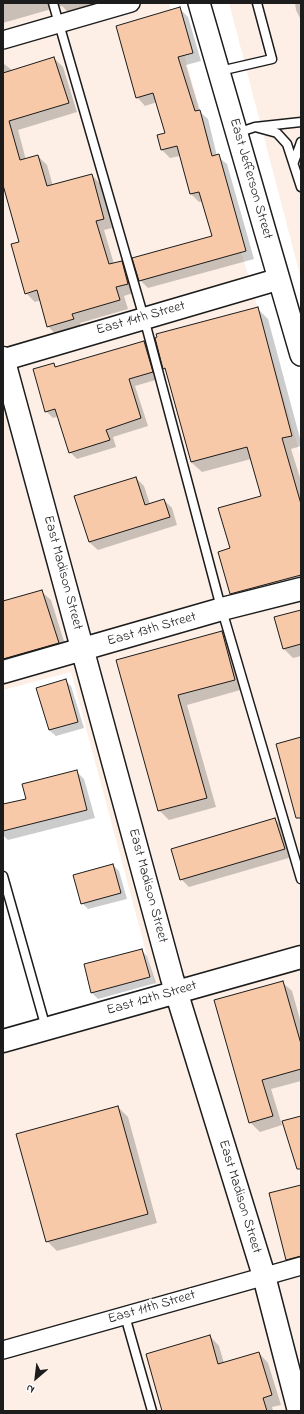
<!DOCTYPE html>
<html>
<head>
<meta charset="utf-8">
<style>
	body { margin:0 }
	#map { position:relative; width:304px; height:1414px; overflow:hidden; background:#fff; font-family:"Indie Flower",sans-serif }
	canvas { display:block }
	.frame { position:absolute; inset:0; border:4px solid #1c1c1c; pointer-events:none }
	.north { position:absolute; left:16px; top:1358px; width:40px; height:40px; -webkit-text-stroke:3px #fff; paint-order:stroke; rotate:208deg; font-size:11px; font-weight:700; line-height:16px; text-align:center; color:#1c1c1c }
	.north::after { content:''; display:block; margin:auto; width:14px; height:18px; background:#1c1c1c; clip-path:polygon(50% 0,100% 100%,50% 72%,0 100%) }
</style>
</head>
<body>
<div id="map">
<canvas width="304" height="1414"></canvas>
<div class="frame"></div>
<div class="north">N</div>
</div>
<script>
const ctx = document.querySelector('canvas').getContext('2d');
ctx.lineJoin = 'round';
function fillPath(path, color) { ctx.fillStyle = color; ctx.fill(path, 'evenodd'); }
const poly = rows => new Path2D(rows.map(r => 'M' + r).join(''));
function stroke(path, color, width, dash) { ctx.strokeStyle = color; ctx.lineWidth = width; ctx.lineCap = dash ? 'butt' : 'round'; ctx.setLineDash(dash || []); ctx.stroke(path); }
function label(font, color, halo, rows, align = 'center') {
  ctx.font = font + ' "Indie Flower",sans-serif'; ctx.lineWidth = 4; ctx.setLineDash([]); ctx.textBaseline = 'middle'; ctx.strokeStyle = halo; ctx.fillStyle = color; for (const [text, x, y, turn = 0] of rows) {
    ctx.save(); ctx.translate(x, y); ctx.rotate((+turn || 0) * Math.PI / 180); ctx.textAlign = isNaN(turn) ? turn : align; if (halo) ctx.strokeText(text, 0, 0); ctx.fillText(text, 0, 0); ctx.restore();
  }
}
fillPath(poly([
	[3,3,169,3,301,457,301,1411,3,1411,3,1054,160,1004,71,672,3,690],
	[229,3,301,3,301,279,254,99]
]), '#fdefe5');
fillPath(poly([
	[3,3,114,3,71,15,62,6,3,23],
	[295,3,301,3,301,20,296,10],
	[179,8,188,17,201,61,186,65,200,112,208,119,217,156,227,164,254,259,148,288,140,280,213,237,203,201,199,202,191,194,180,156,170,158,162,150,158,136,167,134,157,102,145,106,137,97],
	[54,58,63,67,77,112,18,130,26,160,38,156,47,165,53,186,92,175,100,184,112,228,104,230,114,264,121,262,130,270,136,292,124,296,128,309,80,323,82,328,56,335,48,326,41,300,35,302,26,293,20,243,3,181,3,63,13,71],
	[257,308,268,319,301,442,301,446,291,449,301,481,301,588,242,604,231,593,231,549,263,497,251,459,202,472,191,462,167,372,164,369,156,338],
	[144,342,151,349,159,379,135,386,148,426,113,437,116,447,77,459,70,452,59,416,53,418,46,411,54,364,56,367],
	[136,478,144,486,150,504,164,500,172,508,177,525,98,550,89,542],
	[42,592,51,600,67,651,3,670,3,602],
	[301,611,301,656,293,658,283,648],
	[221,632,231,642,244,689,187,705,216,807,169,820,159,810,117,661],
	[65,680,71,686,84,728,56,736,49,730,37,689],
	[76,771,84,779,95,818,8,840,3,835,3,805,27,799],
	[275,819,283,828,292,857,189,887,181,879],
	[113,865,119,871,127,899,88,909,82,903],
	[141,950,147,956,156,983,98,999,92,993,85,964],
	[282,982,292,991,301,1023,301,1081,271,1089,282,1125,260,1132,250,1122],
	[118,1107,128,1117,157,1223,57,1251,47,1241],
	[301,1186,301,1266,295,1267,287,1259],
	[210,1336,219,1346,224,1363,259,1353,268,1363,281,1405,272,1407,273,1411,163,1411]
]), '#0003');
const building = poly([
	[180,7,193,53,178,57,195,111,200,110,212,156,219,154,246,251,139,281,132,258,212,236,199,192,190,194,177,146,161,150,157,135,165,133,153,93,136,98,116,26,180,7],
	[54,57,69,103,9,121,20,160,38,155,47,186,92,174,104,219,96,221,109,264,122,261,128,284,116,287,120,300,72,314,74,319,47,327,37,290,25,294,11,244,19,242,3,185,3,73,54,57],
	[258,307,292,436,282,438,301,504,301,575,230,594,218,552,230,548,218,508,261,496,247,447,191,462,165,368,163,369,155,338,157,337,156,334,258,307],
	[144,341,153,372,129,379,141,418,106,430,110,440,69,453,55,409,45,412,33,369,54,363,55,367,144,341],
	[136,477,145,505,164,499,170,517,89,542,74,496,136,477],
	[42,590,59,643,3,659,3,601,42,590],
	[301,610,301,644,283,649,274,617,301,610],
	[222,631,235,680,178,695,207,798,158,811,116,660,222,631],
	[66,679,78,722,49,730,36,688,66,679],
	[301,737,301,818,296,818,276,744,301,737],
	[77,770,87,810,3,831,3,804,26,799,22,784,77,770],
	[275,818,285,849,180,880,171,849,275,818],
	[113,864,121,893,81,904,73,875,113,864],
	[142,949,150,977,91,993,84,964,142,949],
	[283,981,301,1044,301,1069,262,1080,273,1116,249,1123,214,1000,283,981],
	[118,1106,148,1214,46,1242,16,1134,118,1106],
	[301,1116,301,1169,297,1169,282,1121,301,1116],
	[301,1185,301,1256,286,1260,269,1193,301,1185],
	[210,1335,218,1364,259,1352,272,1395,263,1398,267,1411,162,1411,146,1354,210,1335]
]);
fillPath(building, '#f8c9a8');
stroke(building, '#1c1c1c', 1);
const service = poly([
	[53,3,144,318,219,600,301,879],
	[220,71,272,59,257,3],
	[255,127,277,133,287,144,301,187],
	[237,133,255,127,301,122],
	[294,162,301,142],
	[3,876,46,1028],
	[125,1316,152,1411]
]);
const minor = poly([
	[3,40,131,3],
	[3,1350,301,1266]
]);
const tertiary = poly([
	[199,3,301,355],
	[3,360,279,279]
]);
const secondary = poly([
	[3,358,172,978,264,1276,299,1411],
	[3,672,222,609,301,589],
	[3,1041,301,957]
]);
stroke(service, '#1c1c1c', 11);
stroke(minor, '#1c1c1c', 20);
stroke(tertiary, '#1c1c1c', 24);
stroke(secondary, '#1c1c1c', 25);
stroke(service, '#fff', 8);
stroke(minor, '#fff', 17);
stroke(tertiary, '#fff', 21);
stroke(secondary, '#fff', 22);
label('14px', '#1c1c1c', '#fff', [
	["East Jefferson Street",250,179,74],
	["East 14th Street",141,319,-16],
	["East Madison Street",62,573,75],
	["East 13th Street",152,630,-16],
	["East Madison Street",147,886,75],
	["East 12th Street",152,999,-16],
	["East Madison Street",239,1197,73],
	["East 11th Street",152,1308,-16]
]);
</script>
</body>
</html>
